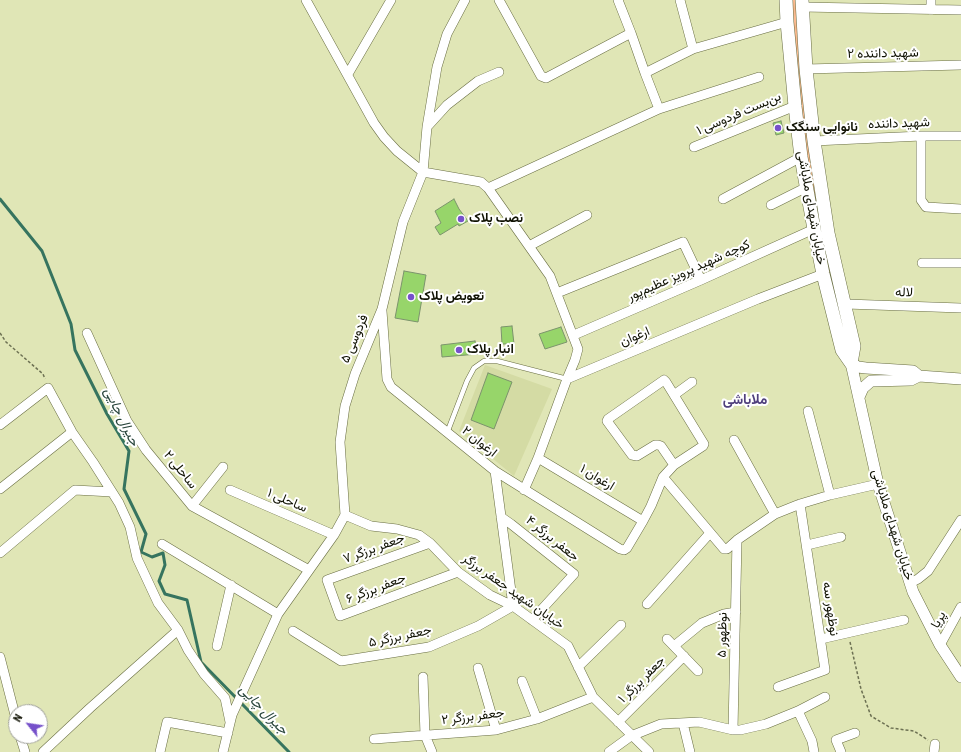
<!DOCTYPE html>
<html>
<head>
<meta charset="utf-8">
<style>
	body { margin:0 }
	#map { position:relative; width:961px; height:752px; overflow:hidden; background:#e0e6b6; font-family:"Roboto Condensed",sans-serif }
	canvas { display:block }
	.north { position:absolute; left:8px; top:704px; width:40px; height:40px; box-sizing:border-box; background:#fff; border:1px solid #9fa09a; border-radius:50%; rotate:300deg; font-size:11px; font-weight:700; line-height:16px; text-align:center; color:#0f1102 }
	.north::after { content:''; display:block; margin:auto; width:14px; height:18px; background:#7651ca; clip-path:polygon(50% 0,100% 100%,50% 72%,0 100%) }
</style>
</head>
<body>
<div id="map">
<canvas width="961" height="752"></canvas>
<div class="north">N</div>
</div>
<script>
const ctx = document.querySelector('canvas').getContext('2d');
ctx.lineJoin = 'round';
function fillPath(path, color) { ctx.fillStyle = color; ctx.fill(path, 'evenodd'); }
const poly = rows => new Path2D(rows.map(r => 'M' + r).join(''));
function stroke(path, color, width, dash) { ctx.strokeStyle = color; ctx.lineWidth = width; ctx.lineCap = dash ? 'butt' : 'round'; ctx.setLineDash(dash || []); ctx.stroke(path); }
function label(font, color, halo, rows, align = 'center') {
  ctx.font = font + ' "Roboto Condensed",Vazirmatn,sans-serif'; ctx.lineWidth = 4; ctx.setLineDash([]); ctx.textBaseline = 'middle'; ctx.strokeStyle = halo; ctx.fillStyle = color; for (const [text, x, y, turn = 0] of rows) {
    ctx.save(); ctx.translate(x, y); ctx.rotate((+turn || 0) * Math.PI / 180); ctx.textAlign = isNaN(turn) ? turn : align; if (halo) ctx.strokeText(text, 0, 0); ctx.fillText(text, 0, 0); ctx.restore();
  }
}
fillPath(poly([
	[485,365,552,389,514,476,459,431]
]), '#d4dba4');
fillPath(poly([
	[790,0,798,0,849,336,843,342,803,145]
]), '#fab98e');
stroke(poly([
	[0,199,42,251,71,324,75,350,107,414,129,451,124,489,146,534,141,552,152,557,163,553,165,565,159,581,165,594,187,600,201,662,289,752]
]), '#36745f', 3);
const building = poly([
	[781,121,784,133,776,135,773,123,781,121],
	[454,199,459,209,468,221,459,226,458,224,440,235,435,227,441,223,435,211,454,199],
	[404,271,426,275,418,322,395,318,404,271],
	[512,326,514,344,502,344,501,327,512,326],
	[561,327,567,342,545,349,539,334,561,327],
	[475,341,478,354,442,357,441,345,475,341],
	[488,373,512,382,494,429,471,420,488,373]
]);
fillPath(building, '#97d56a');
stroke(building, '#7b936c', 1);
const service = poly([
	[447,433,467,381,474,368,484,361,497,361,567,379]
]);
const minor = poly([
	[306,0,374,123,384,137,397,151,423,172,481,182,488,188,659,109,759,77],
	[499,0,541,76,546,78,631,33],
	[618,0,631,33,645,73],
	[680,0,693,49],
	[802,7,961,10],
	[931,10,931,0],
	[806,69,961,65],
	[348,74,391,0],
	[659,109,645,73,693,49,787,22],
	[427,127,447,105,478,81,499,72],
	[921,136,921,200,926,207,961,209],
	[814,141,921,136,961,136],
	[694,147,795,106],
	[488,188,550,276,578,349,575,360,567,379,538,458,524,490],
	[723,199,801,157],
	[771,205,807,187],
	[529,246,587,215],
	[922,263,961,263],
	[557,293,683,242,701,280],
	[846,304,961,308],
	[382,311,387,379,391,387,495,471,620,549,624,550,627,548,643,521,651,506,663,477,724,549,727,549,737,540,775,514,800,504,830,495,878,484],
	[87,333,127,421,146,450,192,506,309,570],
	[574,335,701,280,814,229],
	[567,379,758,299,823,274],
	[674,395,692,382],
	[808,411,830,495],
	[0,425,48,388,72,432,93,462,119,503,130,527,137,558,158,603,178,630,188,650,204,674,225,698,230,722],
	[734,440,775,514],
	[538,458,643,521],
	[495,471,513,606],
	[663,477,674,465,703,446,704,444,666,382,664,380,608,419,607,421,632,455,637,456,655,445,658,445,661,446,674,465],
	[0,489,72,432],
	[230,490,334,535],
	[192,506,223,467],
	[345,515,371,526,397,529,419,535,430,543,458,572,490,595,513,606,568,646,593,697,649,752],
	[501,517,511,524,574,574,532,620],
	[430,543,327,580,340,616,458,572],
	[162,544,278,614],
	[807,545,841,537],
	[0,553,75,490,112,492],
	[910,583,918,579,928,571,961,520],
	[647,604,710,533],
	[293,631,341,661,429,647,478,626,513,606],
	[667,639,698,671],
	[821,639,904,620],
	[940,645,961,607],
	[217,646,231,585],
	[674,646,702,623,724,614,736,612],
	[0,657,16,719],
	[578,667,621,625],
	[478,668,496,730],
	[423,677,425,735,432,752],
	[522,681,537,719],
	[778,687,825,670,800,504],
	[798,711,812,741,814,752],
	[618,722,684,656],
	[683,723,690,752],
	[733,730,737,540],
	[20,736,25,752],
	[374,739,496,730,537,719,593,697],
	[43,752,90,708,178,630],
	[160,752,167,722,228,733],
	[223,752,232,715,278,614,334,535,345,515,340,442,345,406,355,374,382,309,403,222,423,172,427,127,437,67,447,34,465,0],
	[609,752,631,736,661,724,699,722,733,730,740,730,766,724,798,711,825,697],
	[841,752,836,740,855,733],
	[934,752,935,744]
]);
const tertiary = poly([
	[851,363,878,484,913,592,940,645,961,677],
	[851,363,858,367,866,368,913,371,919,376],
	[859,397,863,388,871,381,911,380,919,376,961,379]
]);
const secondary = poly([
	[786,0,787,22,795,106,801,157,814,229,823,274,842,350,851,363],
	[802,0,806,69,814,141,828,233,854,346,851,363]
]);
stroke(service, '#696e43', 5.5);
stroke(minor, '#696e43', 10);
stroke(tertiary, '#696e43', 12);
stroke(secondary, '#696e43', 14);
stroke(poly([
	[0,333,6,342,43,374,45,379],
	[850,642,861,689,871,716,891,728,914,731,928,740]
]), '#6d7153', 1.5, [3, 2]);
stroke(service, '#fff', 4.5);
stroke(minor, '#fff', 9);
stroke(tertiary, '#fff', 11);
stroke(secondary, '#fff', 13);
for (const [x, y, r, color] of [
	[778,128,4,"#7651ca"],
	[461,219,4,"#7651ca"],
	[411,297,4,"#7651ca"],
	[459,350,4,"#7651ca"]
]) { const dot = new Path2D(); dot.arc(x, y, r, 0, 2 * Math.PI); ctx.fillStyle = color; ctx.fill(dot); stroke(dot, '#fff', 1.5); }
label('13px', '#0f1102', '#fff', [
	["شهید داننده ۲",883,54,-1],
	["بن‌بست فردوسی ۱",739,114,-23],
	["شهید داننده",899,124,-2],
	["خیابان شهدای ملاباشی",811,208,80],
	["کوچه شهید پرویز عظیم‌پور",689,271,-24],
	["لاله",904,293,2],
	["ارغوان",635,337,-23],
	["فردوسی ۵",355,339,-67],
	["ارغوان ۲",479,442,39],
	["ساحلی ۲",180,470,51],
	["ارغوان ۱",597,478,31],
	["ساحلی ۱",287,501,23],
	["خیابان شهدای ملاباشی",892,525,73],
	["جعفر برزگر ۴",552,539,39],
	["جعفر برزگر ۷",374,549,-20],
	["جعفر برزگر ۶",376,589,-21],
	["خیابان شهید جعفر برزگر",513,592,35],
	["نوظهور سه",830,609,82],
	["پریا",939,620,-61],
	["نوظهور ۵",723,635,-89],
	["جعفر برزگر ۵",400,637,-12],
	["جعفر برزگر ۱",642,680,-45],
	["جعفر برزگر ۲",473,717,-7]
]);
label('bold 13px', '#0f1102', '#fff', [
	["نانوایی سنگک",786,128],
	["نصب پلاک",469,219],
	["تعویض پلاک",419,297],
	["انبار پلاک",467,350]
], 'left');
label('bold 14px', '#50407d', '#fff', [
	["ملاباشی",745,400]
]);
label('italic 14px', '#29453c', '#fff', [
	["جیرال چایی",121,417,64],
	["جیرال چایی",263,710,46]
]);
</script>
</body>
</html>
